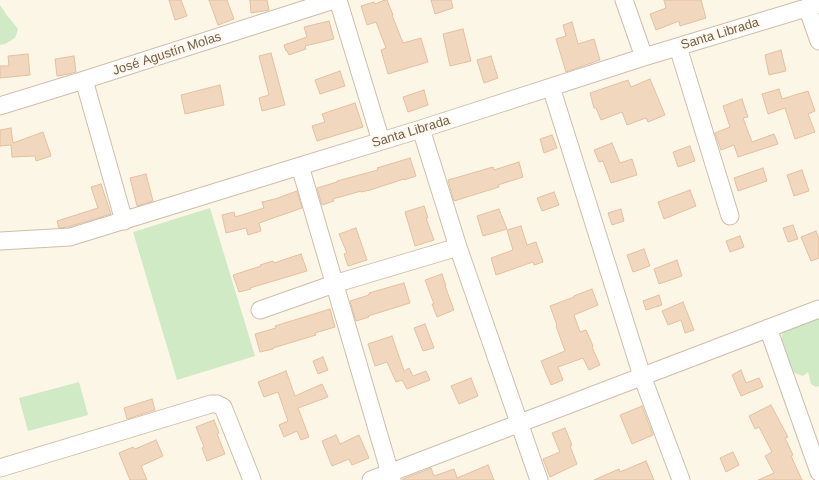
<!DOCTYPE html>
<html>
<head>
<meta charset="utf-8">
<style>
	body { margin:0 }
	canvas { display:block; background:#fcf6e6 }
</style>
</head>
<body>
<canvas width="819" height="480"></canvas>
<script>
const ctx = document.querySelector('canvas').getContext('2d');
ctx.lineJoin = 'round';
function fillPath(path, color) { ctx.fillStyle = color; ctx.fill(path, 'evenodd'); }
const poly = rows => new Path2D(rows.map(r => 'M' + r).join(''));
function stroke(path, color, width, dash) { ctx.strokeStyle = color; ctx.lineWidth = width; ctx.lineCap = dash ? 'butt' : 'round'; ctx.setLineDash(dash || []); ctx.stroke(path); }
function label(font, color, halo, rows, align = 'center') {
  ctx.font = font + ' Helvetica,sans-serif'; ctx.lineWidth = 4; ctx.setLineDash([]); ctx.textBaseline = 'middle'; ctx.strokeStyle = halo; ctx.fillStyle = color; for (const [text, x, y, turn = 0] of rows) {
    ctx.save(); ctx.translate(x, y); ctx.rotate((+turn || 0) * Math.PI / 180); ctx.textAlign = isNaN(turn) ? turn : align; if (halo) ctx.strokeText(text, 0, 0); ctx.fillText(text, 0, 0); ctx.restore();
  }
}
fillPath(poly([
	[0,5,6,14,18,29,15,38,5,44,0,45],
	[210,208,255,356,177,380,133,232],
	[819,312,819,386,816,387,811,384,808,372,803,376,780,368,779,348,783,331],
	[79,382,88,415,28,431,19,398]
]), '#d0eac5');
const building = poly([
	[169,0,181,0,187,16,175,20,169,0],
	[209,0,227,0,234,19,218,25,209,0],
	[250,0,267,0,269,10,251,13,250,0],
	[385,0,387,0,393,15,392,15,403,43,421,38,428,62,388,74,381,50,386,48,376,22,367,25,361,6,374,2,375,4,385,0],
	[431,0,451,0,453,8,435,14,431,0],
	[664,0,701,0,706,18,680,26,679,21,656,30,650,14,666,8,664,0],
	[329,21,334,39,305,46,306,49,289,55,287,51,286,51,284,45,307,37,304,27,329,21],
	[572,22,578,44,594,39,600,60,566,72,556,39,566,36,563,25,572,22],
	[463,29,471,61,450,66,443,34,463,29],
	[781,50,786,71,769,75,765,55,781,50],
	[271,53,285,105,262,111,259,98,269,95,259,56,271,53],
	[28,54,30,75,0,78,0,66,9,66,8,56,28,54],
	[74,56,76,72,69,74,57,76,55,59,74,56],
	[491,56,498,78,484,83,477,60,491,56],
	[340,71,345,86,320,94,315,80,340,71],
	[650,79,665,115,648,122,646,118,627,125,622,112,601,120,596,108,594,108,590,93,628,80,631,87,650,79],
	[220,85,224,105,185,114,181,95,220,85],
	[779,89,782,99,808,91,815,111,808,114,815,132,795,139,785,108,768,114,762,94,779,89],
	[424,90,428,105,408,112,403,97,424,90],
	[742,99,748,117,743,118,752,142,774,134,778,144,738,157,734,145,721,150,715,133,730,127,723,106,742,99],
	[355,103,363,127,317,141,312,126,325,122,322,114,355,103],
	[11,128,13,143,43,132,51,156,36,161,35,156,12,157,11,145,0,146,0,130,11,128],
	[552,135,557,148,544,153,540,139,552,135],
	[612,143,620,163,632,159,637,175,611,183,603,161,599,162,594,150,612,143],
	[690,146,695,161,678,167,673,152,690,146],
	[410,158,416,176,404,180,404,179,370,190,361,192,361,191,333,199,334,201,322,205,317,188,337,182,337,181,378,170,377,168,410,158],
	[519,162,523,177,498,185,499,187,454,201,448,180,493,167,494,170,519,162],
	[763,168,767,181,738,191,734,178,763,168],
	[802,170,809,191,794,196,787,175,802,170],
	[146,174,153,201,137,206,130,178,146,174],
	[101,184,111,214,68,227,59,228,57,221,98,208,91,187,101,184],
	[690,190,696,206,664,219,658,202,690,190],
	[297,191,302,208,259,223,261,231,248,235,246,228,226,233,222,215,234,212,235,217,264,208,262,202,275,199,297,191],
	[554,192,559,205,542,211,537,198,554,192],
	[424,206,428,218,426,218,434,240,415,246,405,212,424,206],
	[499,209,507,229,483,236,477,216,499,209],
	[621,209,624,221,612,225,608,213,621,209],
	[793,225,798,239,788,242,783,228,793,225],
	[521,226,527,245,536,242,543,262,534,265,533,262,496,275,491,258,513,250,507,230,521,226],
	[356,228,367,260,348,266,344,254,347,253,339,234,356,228],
	[816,231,819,239,819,258,811,261,801,237,816,231],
	[740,236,744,247,730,252,726,241,740,236],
	[644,249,650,266,633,272,627,255,644,249],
	[301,254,307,271,250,288,251,289,239,292,233,275,261,266,260,265,273,261,274,263,301,254],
	[677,260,682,276,659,284,654,269,677,260],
	[442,274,446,286,445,286,454,310,437,317,432,304,434,304,425,280,442,274],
	[404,283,410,303,368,316,369,317,356,321,350,301,369,295,369,293,404,283],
	[592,289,598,305,574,315,580,332,586,330,593,346,592,347,600,365,589,370,583,358,558,367,563,380,551,385,541,361,565,351,556,326,557,325,550,306,574,297,574,296,592,289],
	[659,295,662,305,646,310,643,301,659,295],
	[683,302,694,330,685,333,681,320,668,325,662,311,683,302],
	[330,309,335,327,315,333,316,335,273,348,273,349,260,352,255,334,276,328,275,326,330,309],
	[425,324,434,348,423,351,414,328,425,324],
	[392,336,404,371,409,368,413,376,426,371,430,380,407,389,402,380,396,382,387,362,375,366,368,344,392,336],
	[323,357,328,370,318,374,313,361,323,357],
	[741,370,746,383,759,378,763,387,741,396,732,375,741,370],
	[286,371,295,396,322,384,328,397,298,408,309,437,301,440,297,431,284,437,279,425,288,421,278,392,264,397,258,382,286,371],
	[471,378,478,396,459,404,451,386,471,378],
	[152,399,155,410,127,419,124,408,152,399],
	[771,405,788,437,785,438,793,455,791,456,802,480,758,480,774,473,765,456,772,452,759,427,755,429,749,416,771,405],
	[642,406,653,435,632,444,620,415,642,406],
	[214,420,219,433,217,434,225,454,207,461,202,448,204,447,196,427,214,420],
	[565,428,572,445,570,446,577,464,550,477,543,459,560,452,552,433,565,428],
	[336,435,340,444,359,435,369,458,352,465,349,459,332,466,322,441,336,435],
	[156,440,163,456,141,466,147,480,130,480,119,453,133,447,135,449,156,440],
	[733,452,739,465,726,472,720,458,733,452],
	[646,461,654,480,594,480,619,469,620,472,646,461],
	[488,465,494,480,403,480,403,479,431,468,434,476,454,469,457,478,488,465]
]);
fillPath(building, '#f1d7be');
stroke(building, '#e3c09f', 1);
const minor = poly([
	[338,0,381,141],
	[624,0,644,57],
	[807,7,819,41],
	[678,47,730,216],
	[84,80,124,221],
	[551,87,642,376,681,480],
	[0,106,84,80,334,0],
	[421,129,458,247,539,480],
	[300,166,392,480],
	[0,241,70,237,300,166,421,129,644,57,819,4],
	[260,310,334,284,458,247],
	[768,328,819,472],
	[0,468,211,404,217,404,223,407,252,480],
	[371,480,819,309]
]);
stroke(minor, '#cebead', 19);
stroke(minor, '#fff', 17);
label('13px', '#755e4b', '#fff9ed', [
	["Santa Librada",720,34,-17],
	["José Agustín Molas",167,54,-18],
	["Santa Librada",411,132,-17]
]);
</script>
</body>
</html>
